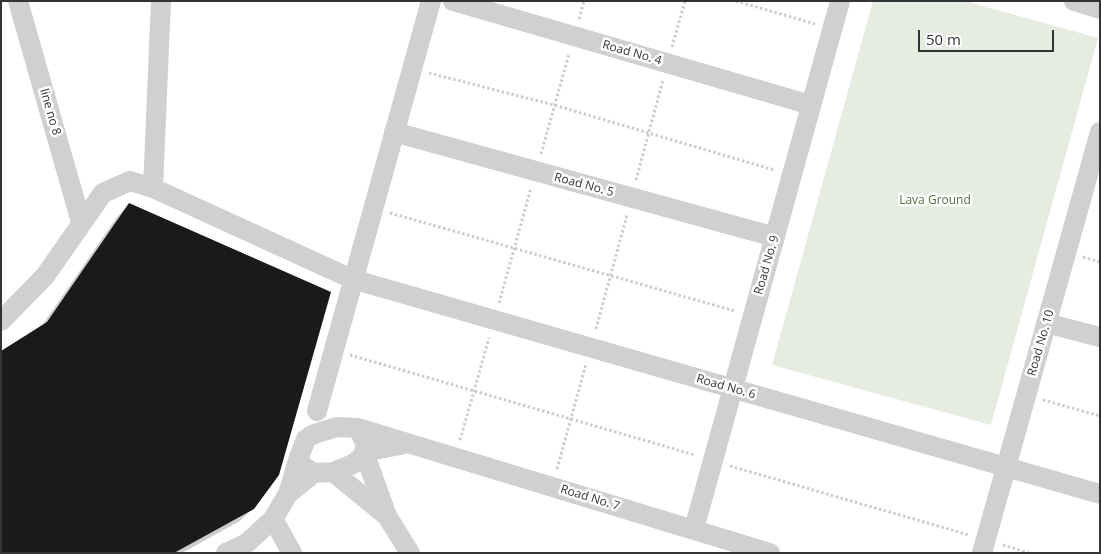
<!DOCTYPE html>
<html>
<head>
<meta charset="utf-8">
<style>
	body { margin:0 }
	#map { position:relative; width:1101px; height:554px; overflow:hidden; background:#fff; font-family:"Open Sans",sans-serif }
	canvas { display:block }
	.frame { position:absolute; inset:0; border:2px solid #333; pointer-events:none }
	.scale { position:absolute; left:918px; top:30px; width:136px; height:22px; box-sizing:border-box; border:2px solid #333; border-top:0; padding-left:6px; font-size:15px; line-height:18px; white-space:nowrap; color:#333; -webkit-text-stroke:4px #fff; paint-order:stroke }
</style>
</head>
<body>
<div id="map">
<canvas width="1101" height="554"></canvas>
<div class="frame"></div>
<div class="scale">50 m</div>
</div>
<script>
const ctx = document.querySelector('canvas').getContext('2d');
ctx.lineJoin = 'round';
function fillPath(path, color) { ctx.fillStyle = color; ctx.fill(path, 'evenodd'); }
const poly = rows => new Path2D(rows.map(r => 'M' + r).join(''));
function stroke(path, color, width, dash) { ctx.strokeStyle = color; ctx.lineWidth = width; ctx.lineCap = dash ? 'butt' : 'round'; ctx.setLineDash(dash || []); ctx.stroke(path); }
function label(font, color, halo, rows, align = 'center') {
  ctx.font = font + ' "Open Sans",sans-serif'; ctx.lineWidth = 5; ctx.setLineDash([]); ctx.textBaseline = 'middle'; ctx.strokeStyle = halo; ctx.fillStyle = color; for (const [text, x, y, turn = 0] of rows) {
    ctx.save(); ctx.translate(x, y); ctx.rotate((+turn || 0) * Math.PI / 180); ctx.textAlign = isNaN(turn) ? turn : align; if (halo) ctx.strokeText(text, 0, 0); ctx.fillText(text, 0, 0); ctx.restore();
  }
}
fillPath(poly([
	[873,1,965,1,1098,38,991,425,772,365]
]), '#e6ecdf');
fillPath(poly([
	[130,204,253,508,240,521,182,553,1,553,41,327,117,217]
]), '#0003');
fillPath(poly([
	[129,203,331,292,279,475,254,509,174,553,1,553,1,351,47,322]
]), '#1a1a1a');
stroke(poly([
	[736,1,815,24],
	[579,19,584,1],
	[672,47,685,1],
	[429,73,554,105,774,170],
	[541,154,569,54],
	[636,180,663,80],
	[390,213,735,311],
	[1083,257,1100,262],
	[499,303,531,188],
	[596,329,627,215],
	[350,355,695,455],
	[1043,400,1100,416],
	[460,440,489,338],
	[730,466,969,535],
	[557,469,586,364],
	[1003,545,1029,553]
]), '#cdcdcd', 3, [2.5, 2.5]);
stroke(poly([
	[18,1,81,222],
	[453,1,811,105],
	[1074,1,1100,9],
	[394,132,775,237],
	[153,188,161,1],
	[1,321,45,276,103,193,130,181,153,188,352,279,1100,494],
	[1046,323,1100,337],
	[317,411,431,1],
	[337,427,358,428,366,445,363,456,353,464,333,472,314,473,301,465,299,457,306,439,314,434,337,427],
	[358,428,770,553],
	[299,457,288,494,314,473],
	[333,472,387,516,364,452,405,444],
	[387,516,410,553],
	[273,519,292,553],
	[694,529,840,1],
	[226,553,247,543,273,519,288,494],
	[982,553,1100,132]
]), '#d0d0d0', 20);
label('12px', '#333', '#fff', [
	["Road No. 4",632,53,16],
	["line no 8",50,112,74],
	["Road No. 5",584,185,15],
	["Road No. 9",767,265,-74],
	["Road No. 10",1041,343,-74],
	["Road No. 6",726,387,16],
	["Road No. 7",590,498,17]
]);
label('12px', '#56703f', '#fff', [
	["Lava Ground",935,201]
]);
</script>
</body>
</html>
